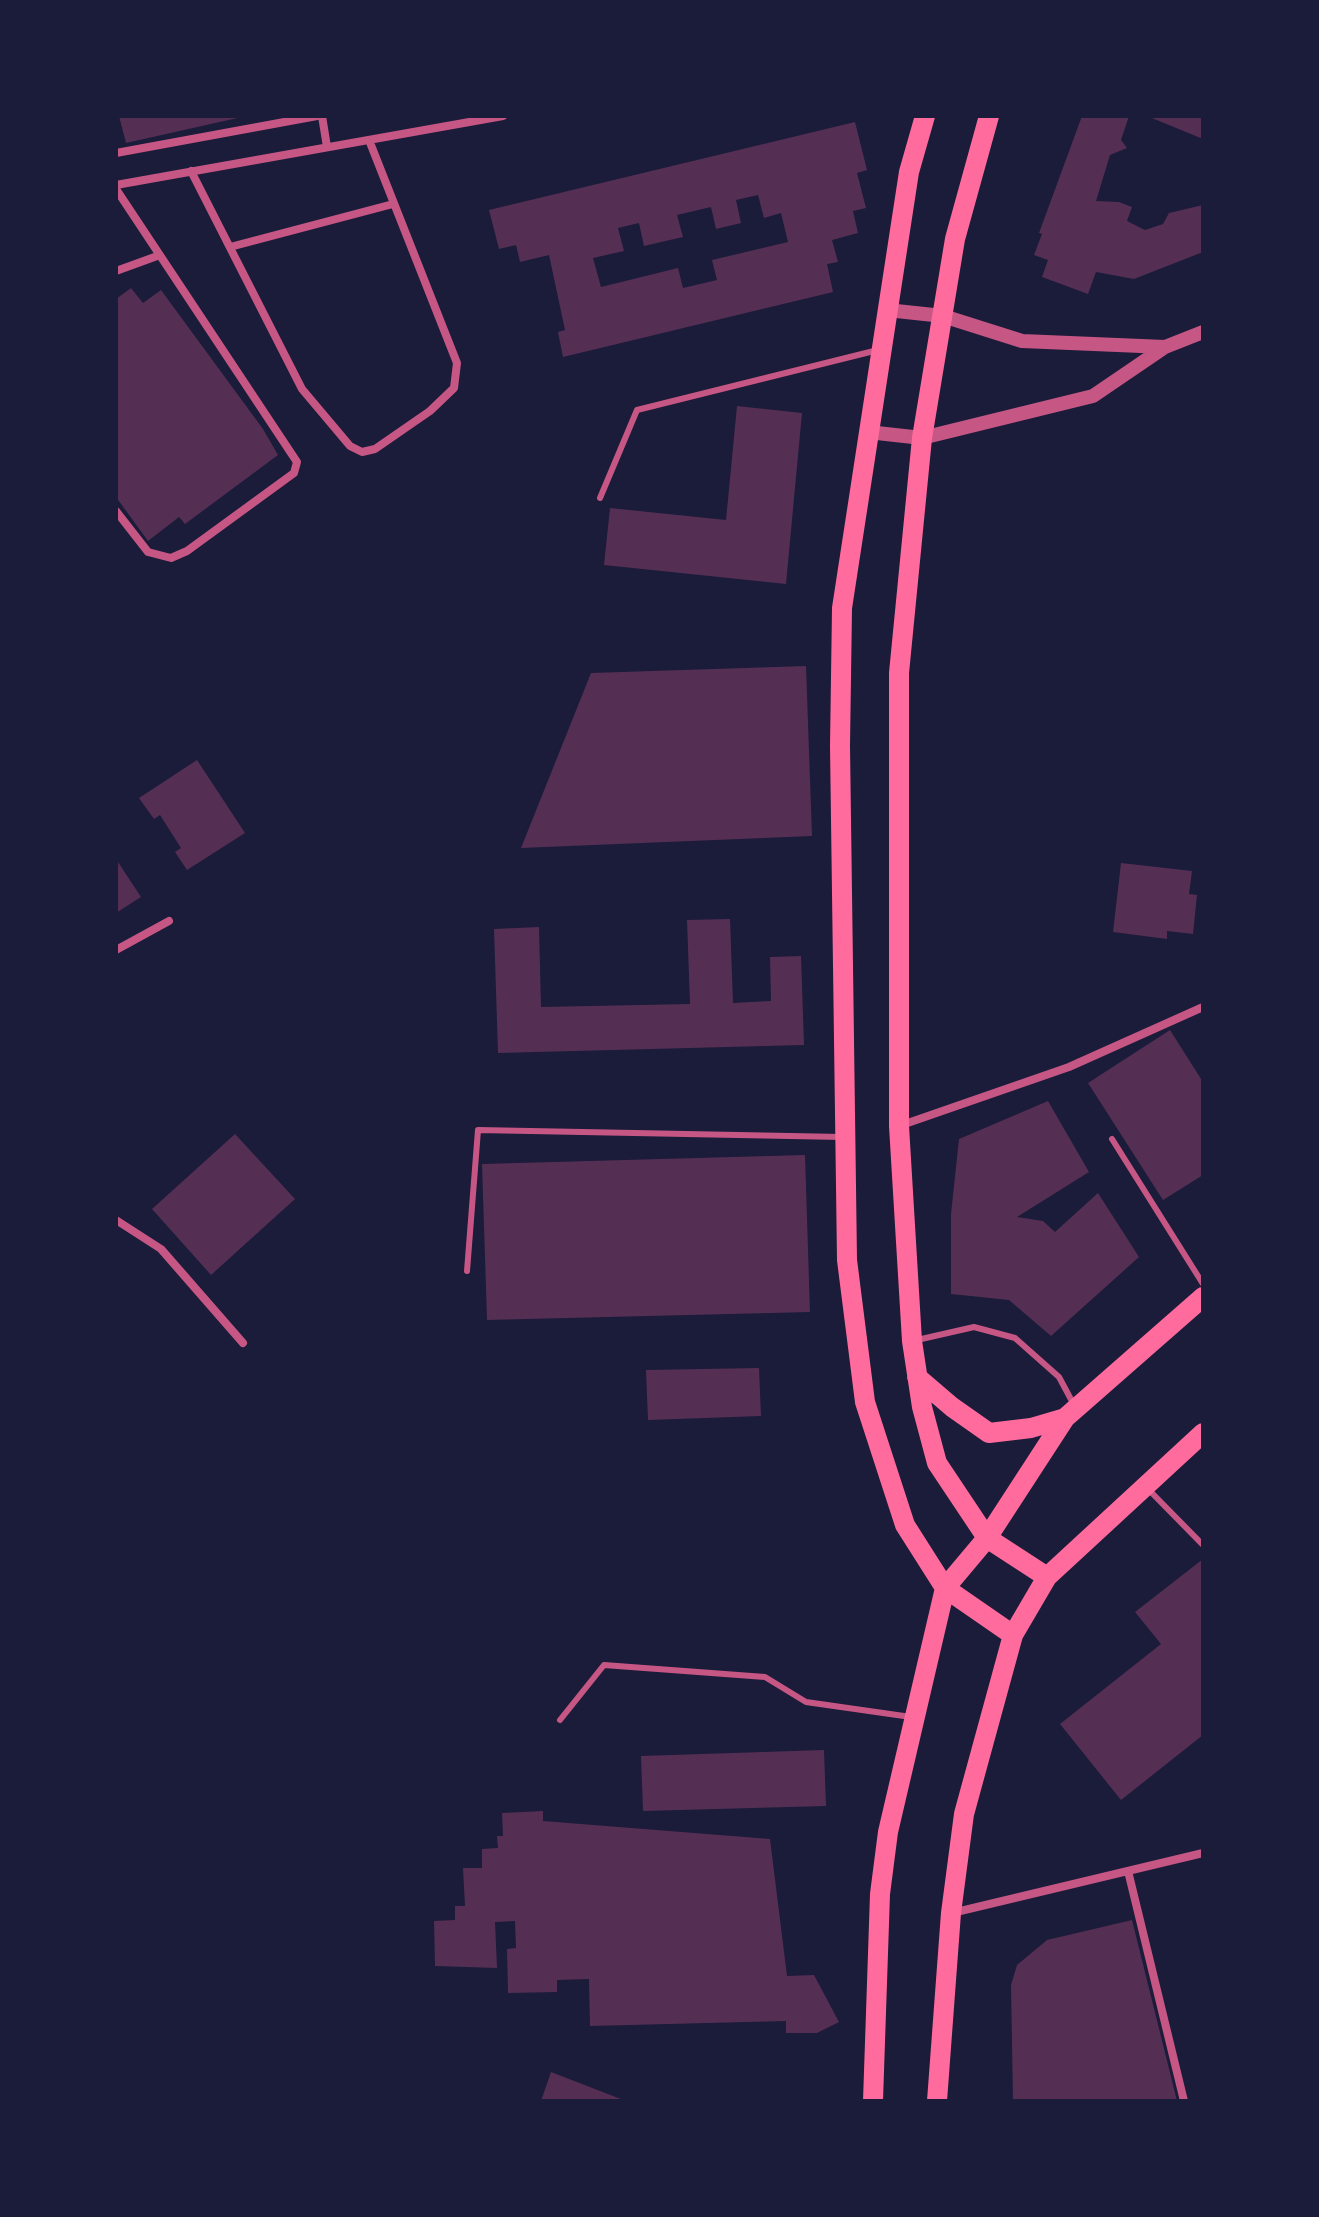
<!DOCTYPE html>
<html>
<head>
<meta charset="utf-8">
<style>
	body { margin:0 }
	#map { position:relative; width:1319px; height:2217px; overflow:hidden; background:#1b1b3a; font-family:Montserrat,sans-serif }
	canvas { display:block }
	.frame { position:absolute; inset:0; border:118px solid #1b1b3a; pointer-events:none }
</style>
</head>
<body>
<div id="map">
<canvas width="1319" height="2217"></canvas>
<div class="frame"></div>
</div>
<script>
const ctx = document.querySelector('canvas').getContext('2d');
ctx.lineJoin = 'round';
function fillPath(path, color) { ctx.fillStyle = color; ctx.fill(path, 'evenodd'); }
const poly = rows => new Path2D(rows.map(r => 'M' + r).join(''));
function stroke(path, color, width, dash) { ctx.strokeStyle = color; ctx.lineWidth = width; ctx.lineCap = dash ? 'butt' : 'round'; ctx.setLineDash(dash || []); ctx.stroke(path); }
fillPath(poly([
	[119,116,242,116,242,117,126,143],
	[1082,116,1129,116,1121,140,1127,148,1110,155,1096,201,1119,202,1132,207,1127,221,1145,230,1163,224,1169,213,1203,205,1203,252,1134,279,1096,272,1088,294,1042,277,1048,260,1034,255,1042,234,1039,233],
	[1147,116,1203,116,1203,139],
	[855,122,867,170,857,173,866,208,853,211,858,233,832,240,838,262,827,264,833,292,563,357,558,332,565,330,549,255,520,262,516,245,499,249,489,210],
	[758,195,764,218,781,213,788,242,712,260,717,280,683,288,678,268,601,287,593,258,624,251,618,228,639,223,644,246,683,237,677,215,711,207,716,229,741,223,736,200],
	[131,288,143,303,161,290,263,429,278,455,185,524,179,517,148,541,116,497,116,299],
	[737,406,802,413,786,584,604,565,610,508,726,520],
	[806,666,812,836,521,848,591,673],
	[197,760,245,833,187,870,175,852,181,848,160,815,154,819,139,798],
	[116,859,141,897,116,913],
	[1121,863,1192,871,1189,894,1197,895,1193,934,1167,931,1167,939,1113,932],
	[730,919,733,1003,771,1001,770,957,801,956,804,1045,498,1053,494,929,539,927,541,1007,690,1004,687,920],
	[1170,1030,1203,1082,1203,1175,1163,1200,1088,1083],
	[1048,1101,1089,1172,1017,1217,1043,1221,1055,1232,1098,1193,1139,1257,1051,1336,1009,1300,951,1294,951,1214,959,1139],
	[235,1134,295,1199,211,1275,152,1209],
	[805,1155,810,1312,487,1320,482,1164],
	[759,1368,761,1416,648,1420,646,1370],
	[1203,1559,1203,1735,1121,1800,1060,1724,1161,1644,1135,1612],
	[824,1750,826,1806,643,1811,641,1756],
	[543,1811,543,1821,770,1839,787,1976,814,1975,839,2022,817,2033,786,2033,786,2021,590,2026,589,1979,557,1980,557,1992,508,1993,507,1949,516,1948,515,1921,495,1922,497,1968,435,1966,434,1921,455,1920,455,1906,465,1906,463,1868,482,1868,482,1849,498,1848,497,1836,503,1836,502,1813],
	[1132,1920,1177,2101,1013,2101,1011,1985,1017,1965,1047,1940],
	[551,2072,626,2101,541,2101]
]), '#542f53');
stroke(poly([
	[600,498,637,410,878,350],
	[1112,1139,1203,1284],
	[467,1271,478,1130,842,1137],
	[917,1340,974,1327,1015,1338,1059,1377,1074,1405],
	[1148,1489,1203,1545],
	[560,1720,604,1665,765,1677,806,1702,911,1717]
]), '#c65784', 6);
stroke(poly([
	[322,116,327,147],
	[116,153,317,116],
	[191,171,302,389,350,446,362,452,375,449,430,411,454,388,457,363,369,140],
	[116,185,503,116],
	[116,189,297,462,294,473,187,551,171,558,148,552,116,511],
	[230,247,393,204],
	[116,271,160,255],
	[116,950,169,921],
	[899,1126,1069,1067,1203,1007],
	[116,1220,161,1249,243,1343],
	[1128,1871,1184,2101],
	[952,1913,1203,1853]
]), '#c65784', 8);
stroke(poly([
	[887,310,943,316,1022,341,1165,347],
	[868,432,922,438,1093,396,1165,347,1203,332]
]), '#c65784', 14);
stroke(poly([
	[925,116,909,172,842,608,840,746,847,1260,865,1402,905,1525,945,1588,1013,1635],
	[989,116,955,239,922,438,899,673,899,1126,912,1341,922,1407,937,1463,987,1538,1047,1577],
	[917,1377,952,1407,989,1433,1031,1428,1065,1418],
	[873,2101,880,1894,888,1832,945,1588,987,1538,1065,1418,1203,1297],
	[937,2101,951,1913,964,1814,1013,1635,1047,1577,1203,1433]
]), '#ff6b9d', 20);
</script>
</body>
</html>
